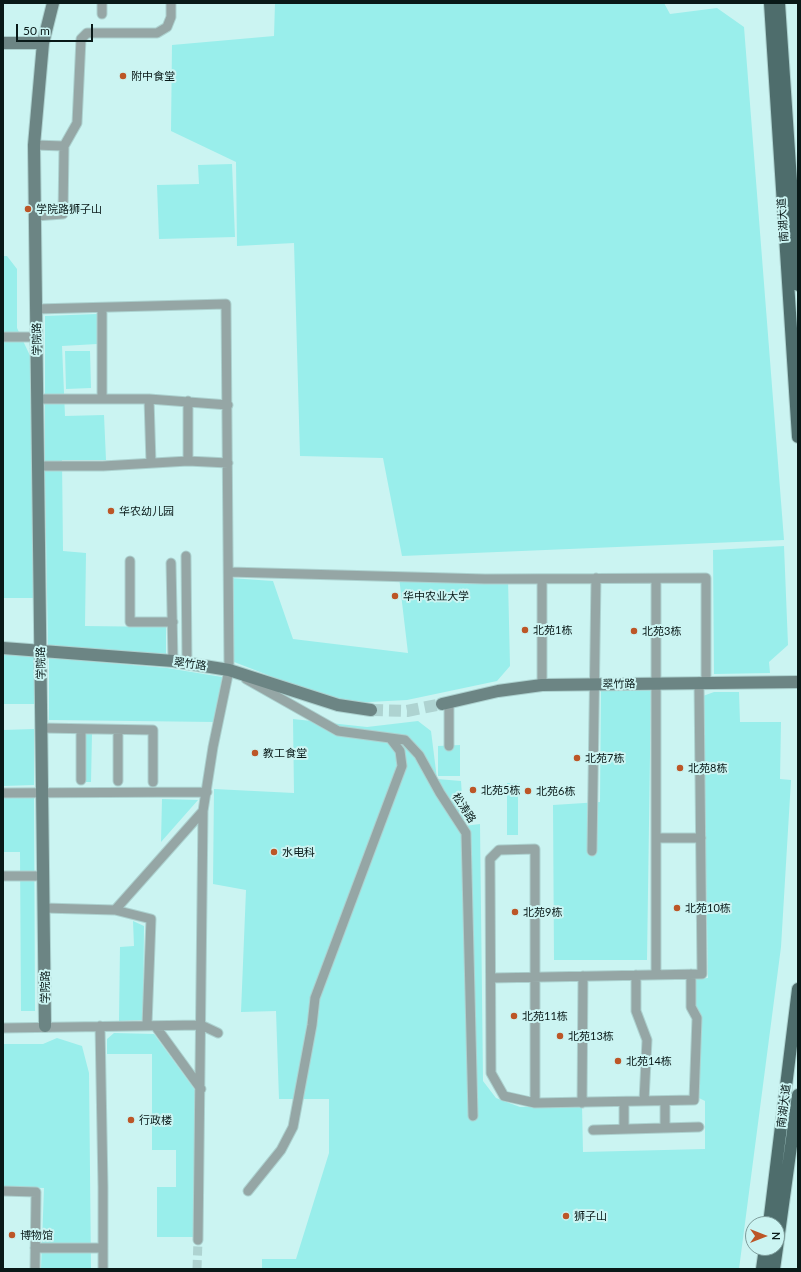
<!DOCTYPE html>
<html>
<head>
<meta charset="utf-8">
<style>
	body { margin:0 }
	#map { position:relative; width:801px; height:1272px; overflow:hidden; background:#cbf4f2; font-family:Lato,sans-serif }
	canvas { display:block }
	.frame { position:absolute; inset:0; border:4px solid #091918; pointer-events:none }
	.north { position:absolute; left:745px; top:1216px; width:40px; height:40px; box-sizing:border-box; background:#cbf4f2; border:1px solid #7d9c9b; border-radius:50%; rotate:90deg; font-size:11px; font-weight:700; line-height:16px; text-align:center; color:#091918 }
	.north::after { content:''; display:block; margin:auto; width:14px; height:18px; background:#bc5627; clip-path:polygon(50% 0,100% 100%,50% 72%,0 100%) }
	.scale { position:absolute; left:16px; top:24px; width:77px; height:18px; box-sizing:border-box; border:2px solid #091918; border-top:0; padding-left:5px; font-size:12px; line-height:14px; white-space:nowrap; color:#091918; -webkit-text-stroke:3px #cbf4f2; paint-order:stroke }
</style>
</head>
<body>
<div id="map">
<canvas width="801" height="1272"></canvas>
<div class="frame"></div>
<div class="north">N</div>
<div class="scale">50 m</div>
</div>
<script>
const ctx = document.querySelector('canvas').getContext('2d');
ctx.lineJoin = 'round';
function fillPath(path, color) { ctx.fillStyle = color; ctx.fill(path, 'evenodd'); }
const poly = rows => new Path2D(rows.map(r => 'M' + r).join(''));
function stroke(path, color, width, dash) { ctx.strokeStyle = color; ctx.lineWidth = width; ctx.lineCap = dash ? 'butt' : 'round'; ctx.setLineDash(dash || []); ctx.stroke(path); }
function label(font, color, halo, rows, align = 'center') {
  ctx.font = font + ' Lato,"Noto Sans SC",sans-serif'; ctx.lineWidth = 4; ctx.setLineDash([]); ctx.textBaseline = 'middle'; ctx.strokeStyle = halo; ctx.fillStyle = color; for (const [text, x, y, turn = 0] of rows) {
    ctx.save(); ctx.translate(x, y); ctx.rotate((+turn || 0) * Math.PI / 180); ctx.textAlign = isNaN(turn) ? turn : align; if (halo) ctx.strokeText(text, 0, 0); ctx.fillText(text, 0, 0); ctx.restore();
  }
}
fillPath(poly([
	[275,3,664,3,670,14,717,8,744,27,784,540,402,556,383,458,300,456,294,243,237,246,236,162,171,131,172,45,274,36],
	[232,164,235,237,159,239,157,185,199,184,198,165],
	[3,256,7,256,17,269,17,328,32,360,37,598,3,598],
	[97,314,97,344,62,346,65,416,104,415,106,460,62,460,63,551,86,553,85,626,166,627,166,654,48,645,45,481,45,316],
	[65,351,90,351,91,388,66,389],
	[784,546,788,645,769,662,770,673,714,674,713,550],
	[399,577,508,579,510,666,497,681,407,700,350,703,309,691,229,660,230,578,273,581,293,639,408,653],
	[3,652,37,655,37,704,3,704],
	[49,658,167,668,222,677,215,722,49,720],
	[651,686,647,960,554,960,553,805,600,802,601,687],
	[714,692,739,692,740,722,781,722,780,779,791,780,781,947,739,1269,262,1269,262,1259,296,1259,329,1153,329,1099,279,1099,276,1011,241,1012,246,890,213,884,214,789,294,793,293,719,367,727,418,721,431,731,437,779,461,781,464,826,480,824,483,1081,496,1098,520,1107,582,1105,583,1152,705,1149,705,1101,699,1098,701,1016,695,1007,695,979,708,978,703,696],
	[34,729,34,785,3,786,3,730],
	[85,734,92,734,91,782,84,782],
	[460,745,460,776,438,776,438,746],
	[507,783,518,783,518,835,507,835],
	[3,797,34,797,35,1011,21,1011,20,852,3,852],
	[162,799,198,800,161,842],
	[133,921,144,926,143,1020,119,1021,120,947,134,946],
	[114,1033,154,1034,195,1090,194,1237,157,1237,157,1187,176,1187,176,1150,152,1150,152,1054,107,1054,107,1039],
	[57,1038,82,1046,89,1073,91,1269,41,1269,44,1188,3,1187,3,1044,43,1044]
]), '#99eeeb');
stroke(poly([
	[197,1269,198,1240]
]), '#aed3d1', 9, [9, 4.5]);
stroke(poly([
	[371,710,407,711,442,704]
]), '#aed3d1', 12, [12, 6]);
const street = poly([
	[102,3,102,14],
	[34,145,64,146,63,214,36,216],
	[64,146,77,123,81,39,87,33,157,33,167,27,171,17,171,3],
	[102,308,102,399],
	[36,309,226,304,229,670,213,747,203,811,115,910,44,908],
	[3,337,37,337],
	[37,399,149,399,228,405],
	[149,399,151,463],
	[188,401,188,461],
	[38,466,103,466,188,461,228,463],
	[186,556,187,663],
	[130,561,130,622,173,622],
	[171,563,173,661],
	[229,572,485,579,706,578,706,682],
	[542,579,542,685],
	[656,579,656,975],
	[246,679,338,731,405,740,419,755,440,793,466,833,473,1116],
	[42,728,153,730,153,782],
	[81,729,81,780],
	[118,730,118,781],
	[449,746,449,702],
	[3,793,207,792],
	[656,838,701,838],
	[592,851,596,578],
	[3,876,44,876],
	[115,910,151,919,147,1025],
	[636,975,636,1011,647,1040,644,1101],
	[491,978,702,974,699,682],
	[100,1026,103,1187,103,1269],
	[156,1027,201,1089],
	[3,1028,201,1025,218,1033],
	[665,1101,665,1128],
	[624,1102,624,1129],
	[535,1103,535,849,499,850,490,859,491,1073,504,1096,535,1103,694,1100,697,1018,691,1007,691,974],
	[582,1103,583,976],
	[593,1130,699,1127],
	[3,1191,36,1192,35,1269],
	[248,1191,281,1150,293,1127,312,1025,315,998,402,766,400,751,390,738],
	[198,1240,203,811],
	[35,1248,103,1248]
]);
const secondary = poly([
	[3,43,43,43],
	[3,648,173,661,229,670,338,705,371,710],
	[442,704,498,691,542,685,798,682],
	[45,1026,34,145,43,43,53,3]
]);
const primary = poly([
	[770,3,798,437],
	[779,3,798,285],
	[769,1224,798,989],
	[777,1248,798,1095],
	[762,1269,765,1248],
	[774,1269,777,1248]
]);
stroke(street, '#acd1cf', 11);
stroke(secondary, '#acd1cf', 14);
stroke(primary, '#acd1cf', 14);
stroke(street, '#95a6a5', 9);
stroke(secondary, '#6c8584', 12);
stroke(primary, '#4e6d6c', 12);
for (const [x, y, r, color] of [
	[123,76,4,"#bc5627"],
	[28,209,4,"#bc5627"],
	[111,511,4,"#bc5627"],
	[395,596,4,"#bc5627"],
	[525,630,4,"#bc5627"],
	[634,631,4,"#bc5627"],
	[255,753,4,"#bc5627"],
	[577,758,4,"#bc5627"],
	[680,768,4,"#bc5627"],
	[473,790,4,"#bc5627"],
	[528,791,4,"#bc5627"],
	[274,852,4,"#bc5627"],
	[677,908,4,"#bc5627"],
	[515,912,4,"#bc5627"],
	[514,1016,4,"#bc5627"],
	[560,1036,4,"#bc5627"],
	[618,1061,4,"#bc5627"],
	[131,1120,4,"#bc5627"],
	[566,1216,4,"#bc5627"],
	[12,1235,4,"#bc5627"]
]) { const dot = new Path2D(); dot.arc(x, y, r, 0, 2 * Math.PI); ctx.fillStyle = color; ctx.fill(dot); stroke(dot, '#cbf4f2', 1.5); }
label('11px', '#091918', '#cbf4f2', [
	["附中食堂",131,76],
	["学院路狮子山",36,209],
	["华农幼儿园",119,511],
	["华中农业大学",403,596],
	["北苑1栋",533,630],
	["北苑3栋",642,631],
	["教工食堂",263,753],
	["北苑7栋",585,758],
	["北苑8栋",688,768],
	["北苑5栋",481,790],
	["北苑6栋",536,791],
	["水电科",282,852],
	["北苑10栋",685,908],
	["北苑9栋",523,912],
	["北苑11栋",522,1016],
	["北苑13栋",568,1036],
	["北苑14栋",626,1061],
	["行政楼",139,1120],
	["狮子山",574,1216],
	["博物馆",20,1235]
], 'left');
label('11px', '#091918', '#cbf4f2', [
	["南湖大道",783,220,-94],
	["学院路",37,339,-91],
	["学院路",41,663,-91],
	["翠竹路",190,664,8],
	["翠竹路",619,684,-1],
	["松涛路",464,808,57],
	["学院路",45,987,-90],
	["南湖大道",784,1106,-83]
]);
</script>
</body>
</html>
